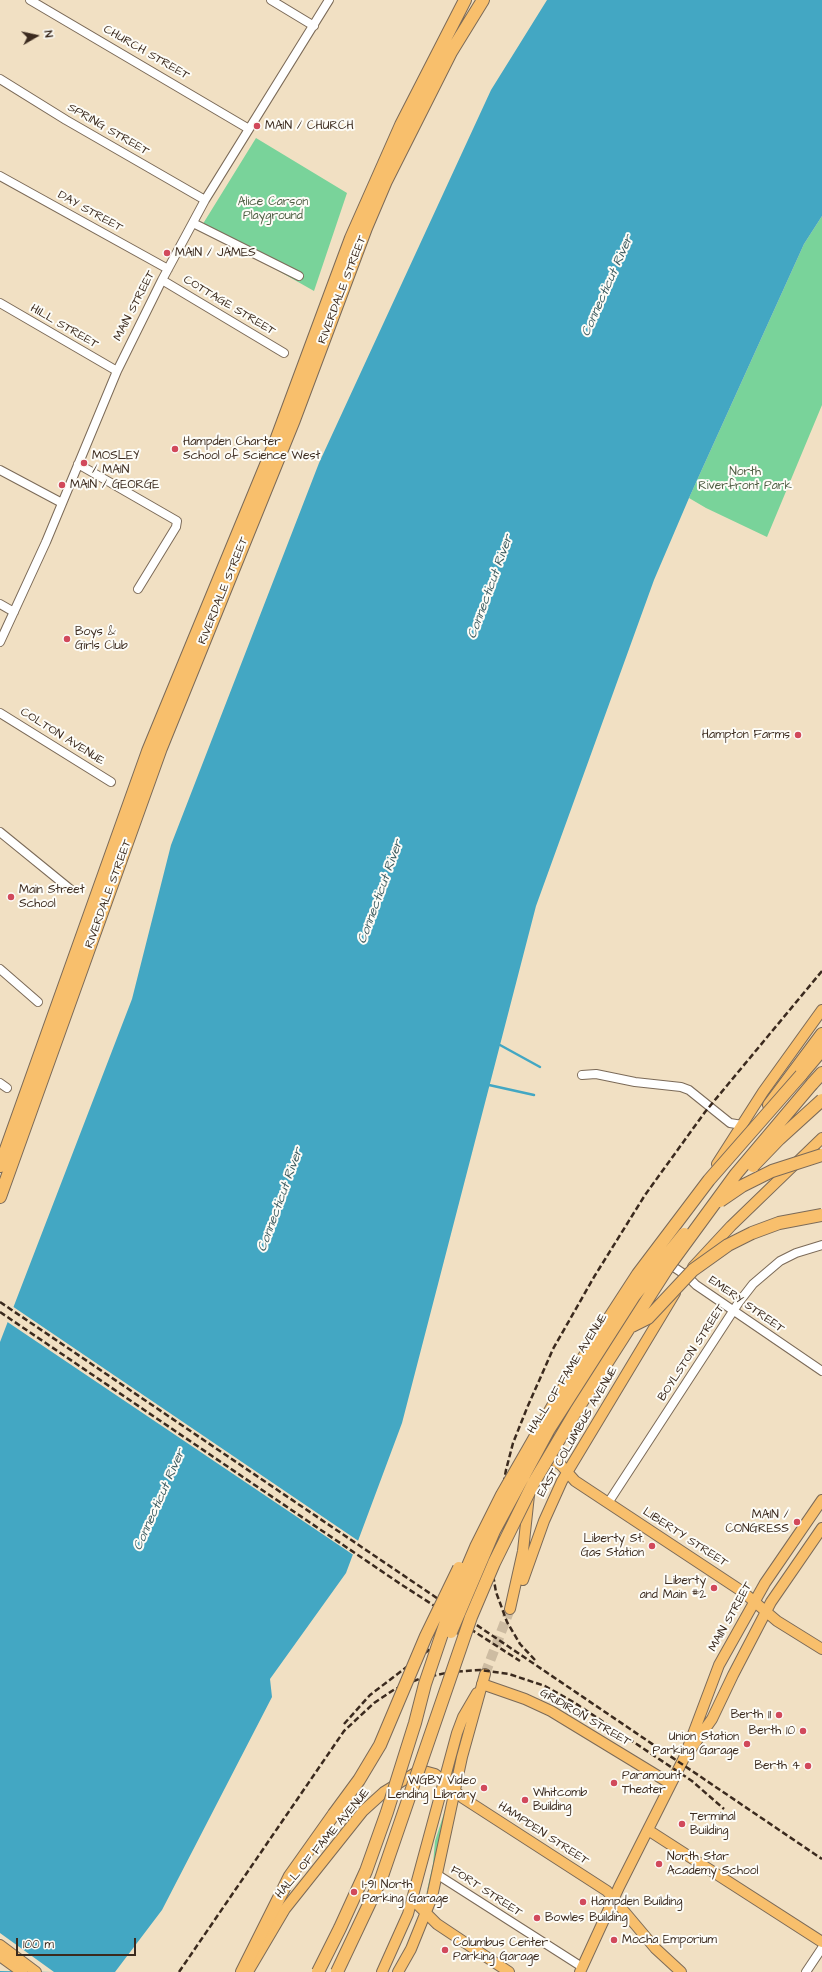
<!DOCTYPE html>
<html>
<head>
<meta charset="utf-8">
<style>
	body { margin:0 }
	#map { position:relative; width:822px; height:1972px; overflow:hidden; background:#f1e0c3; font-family:"Architects Daughter",sans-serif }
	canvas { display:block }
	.north { position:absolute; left:16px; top:16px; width:40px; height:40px; -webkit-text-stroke:3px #fdfcf7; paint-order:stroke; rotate:81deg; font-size:11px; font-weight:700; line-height:16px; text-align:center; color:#3b2a1e }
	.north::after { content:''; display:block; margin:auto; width:14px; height:18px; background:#3b2a1e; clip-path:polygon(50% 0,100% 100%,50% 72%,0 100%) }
	.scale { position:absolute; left:16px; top:1938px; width:120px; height:18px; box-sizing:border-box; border:2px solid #3b2a1e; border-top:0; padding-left:5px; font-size:12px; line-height:14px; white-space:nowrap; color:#3b2a1e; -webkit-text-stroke:3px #fdfcf7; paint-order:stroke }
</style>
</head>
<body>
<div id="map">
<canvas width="822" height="1972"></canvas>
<div class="north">N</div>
<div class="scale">100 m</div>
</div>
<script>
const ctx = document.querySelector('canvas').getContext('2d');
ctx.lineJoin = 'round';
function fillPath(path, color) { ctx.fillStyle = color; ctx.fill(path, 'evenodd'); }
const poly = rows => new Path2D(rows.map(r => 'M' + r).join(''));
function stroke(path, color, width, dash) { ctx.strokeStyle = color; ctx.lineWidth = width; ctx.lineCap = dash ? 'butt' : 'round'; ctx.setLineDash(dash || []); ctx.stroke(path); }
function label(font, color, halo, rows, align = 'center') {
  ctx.font = font + ' "Architects Daughter",sans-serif'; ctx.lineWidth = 4; ctx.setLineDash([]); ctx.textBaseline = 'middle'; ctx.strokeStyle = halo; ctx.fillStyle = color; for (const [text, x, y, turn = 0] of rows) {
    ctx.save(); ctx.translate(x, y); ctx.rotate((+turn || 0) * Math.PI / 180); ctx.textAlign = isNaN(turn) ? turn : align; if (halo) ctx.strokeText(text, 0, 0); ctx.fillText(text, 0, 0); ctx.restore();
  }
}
fillPath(poly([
	[256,138,347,193,314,291,201,227],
	[822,216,822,405,767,537,706,508,689,498,804,244],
	[446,1807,431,1878,426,1895,433,1864,435,1841]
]), '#79d39a');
fillPath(poly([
	[547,0,822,0,822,216,804,244,689,498,654,580,536,906,402,1423,346,1573,270,1679,272,1697,162,1910,115,1972,0,1972,0,1342,132,999,171,845,319,463,491,90]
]), '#43a7c3');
fillPath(poly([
	[12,1306,360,1542,355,1556,6,1321],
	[0,1933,54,1972,0,1971]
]), '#f1e0c3');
stroke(poly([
	[500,1045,540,1067],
	[489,1085,534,1095]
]), '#43a7c3', 2.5);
stroke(poly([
	[485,1674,510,1609]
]), '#cdbca2', 10, [10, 5]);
const minor = poly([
	[30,0,249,129],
	[271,0,314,26],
	[0,79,66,120,205,200],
	[0,176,168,269],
	[193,223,299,276],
	[162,280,284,353],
	[0,303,117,371],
	[78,464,177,521,176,527,138,589],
	[0,470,62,503],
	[0,604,14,612],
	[0,642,46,542,117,371,162,280,205,200,329,0],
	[0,713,111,782],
	[0,832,70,889],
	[0,969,38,1002],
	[582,1075,596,1074,635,1082,681,1087,689,1090,730,1123,742,1125],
	[0,1083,7,1088],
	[666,1262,687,1276,696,1285,822,1371],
	[608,1503,739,1302,753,1284,780,1261,796,1253,822,1245],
	[438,1875,582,1967],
	[806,1972,822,1948]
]);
const major = poly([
	[717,1164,763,1092,822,1010],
	[693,1267,731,1226,822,1138],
	[539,1444,552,1459,561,1465,575,1481,743,1592,777,1621,822,1649],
	[523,1580,544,1521,562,1481,675,1293],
	[510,1609,523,1551,529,1495],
	[482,1684,525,1699,551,1711,671,1784],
	[688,1753,712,1719,733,1675,771,1602,822,1528],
	[648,1830,822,1942],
	[413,1900,437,1924,509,1972],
	[0,1945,36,1972],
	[0,1956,22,1972],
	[249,1970,285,1909,363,1811,384,1792,417,1772,424,1771,435,1774,463,1798,607,1891,655,1948,681,1972],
	[382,1972,408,1914,457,1733,463,1717,477,1693],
	[398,1972,411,1949,432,1897,462,1757,485,1674],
	[580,1972,619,1887,684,1758,719,1665,765,1583,822,1500]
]);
const highway = poly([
	[801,1075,822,1050],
	[812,1084,822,1073],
	[769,1105,822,1034],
	[0,1166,148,751,275,443,351,238,401,125,465,0],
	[0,1197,161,748,294,420,366,228,386,181,451,52,483,0],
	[242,1972,290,1876,334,1814]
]);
stroke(minor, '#7b6a58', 10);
stroke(major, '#7b6a58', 12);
stroke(highway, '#7b6a58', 14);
stroke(minor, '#fff', 8);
stroke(major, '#f8bf6c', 10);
stroke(highway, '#f8bf6c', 12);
stroke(poly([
	[0,1302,822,1859],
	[0,1312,402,1585,520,1661],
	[535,1660,520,1644,507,1622,496,1592,492,1569,496,1525,506,1470,513,1443,527,1408,553,1349,594,1277,645,1195,705,1112,822,971],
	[344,1724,370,1695,429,1650,449,1628,460,1611,479,1574,491,1536],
	[179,1972,344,1731,374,1703,395,1689,419,1679,450,1672,480,1670,509,1674,545,1686,575,1703,692,1781,724,1809]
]), '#3b2a1e', 2.5, [6, 3]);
const highwayBridge = poly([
	[753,1166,779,1139,822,1100],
	[720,1201,742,1186,772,1171,822,1155],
	[632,1326,648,1318,693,1270,728,1245,752,1233,779,1223,822,1215],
	[451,1632,494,1531,549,1429,634,1296,684,1234],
	[334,1814,359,1780,380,1745,426,1636,459,1568],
	[318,1972,340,1928,366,1871,387,1812,415,1723,425,1684,453,1601,476,1547,502,1495,560,1394,638,1274,709,1180,801,1075],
	[337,1972,381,1879,471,1617,494,1563,534,1482,576,1411,668,1267,736,1174,812,1084]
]);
stroke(highwayBridge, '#7b6a58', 14, []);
stroke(highwayBridge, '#f8bf6c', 12);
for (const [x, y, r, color] of [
	[257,126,4,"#d1495b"],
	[167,253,4,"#d1495b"],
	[175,449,4,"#d1495b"],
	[84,463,4,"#d1495b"],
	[62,485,4,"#d1495b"],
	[67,639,4,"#d1495b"],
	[798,735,4,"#d1495b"],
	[11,897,4,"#d1495b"],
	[797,1522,4,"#d1495b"],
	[652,1546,4,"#d1495b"],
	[714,1588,4,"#d1495b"],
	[779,1715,4,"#d1495b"],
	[803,1731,4,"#d1495b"],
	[747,1744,4,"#d1495b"],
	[808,1766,4,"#d1495b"],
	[614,1783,4,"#d1495b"],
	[484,1788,4,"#d1495b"],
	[525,1800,4,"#d1495b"],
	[682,1824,4,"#d1495b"],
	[659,1864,4,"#d1495b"],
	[354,1892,4,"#d1495b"],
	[583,1902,4,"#d1495b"],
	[537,1918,4,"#d1495b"],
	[614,1940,4,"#d1495b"],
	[445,1950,4,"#d1495b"]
]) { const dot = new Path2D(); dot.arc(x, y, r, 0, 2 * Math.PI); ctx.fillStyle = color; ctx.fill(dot); stroke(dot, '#fdfcf7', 1.5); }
label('12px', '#3b2a1e', '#fdfcf7', [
	["CHURCH STREET",146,53,30],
	["SPRING STREET",108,130,30],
	["DAY STREET",90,212,29],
	["RIVERDALE STREET",343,290,-69],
	["MAIN STREET",135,306,-63],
	["COTTAGE STREET",229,306,31],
	["HILL STREET",64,327,30],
	["RIVERDALE STREET",224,591,-68],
	["COLTON AVENUE",62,737,32],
	["RIVERDALE STREET",109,894,-70],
	["EMERY STREET",746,1305,35],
	["BOYLSTON STREET",692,1353,-57],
	["HALL OF FAME AVENUE",568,1374,-58],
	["EAST COLUMBUS AVENUE",578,1432,-60],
	["LIBERTY STREET",685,1538,33],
	["MAIN STREET",731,1617,-61],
	["GRIDIRON STREET",585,1718,30],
	["HAMPDEN STREET",543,1834,33],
	["HALL OF FAME AVENUE",323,1844,-50],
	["FORT STREET",486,1892,33]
]);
label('12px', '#3b2a1e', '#fdfcf7', [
	["MAIN / CHURCH",265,126],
	["MAIN / JAMES",175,253],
	["Hampden Charter",183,442],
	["School of Science West",183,456],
	["MOSLEY",92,456],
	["/ MAIN",92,470],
	["MAIN / GEORGE",70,485],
	["Boys &",75,632],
	["Girls Club",75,646],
	["Hampton Farms",790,735,"right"],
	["Main Street",19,890],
	["School",19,904],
	["MAIN /",789,1515,"right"],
	["CONGRESS",789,1529,"right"],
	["Liberty St.",644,1539,"right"],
	["Gas Station",644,1553,"right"],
	["Liberty",706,1581,"right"],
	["and Main #2",706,1595,"right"],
	["Berth 11",771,1715,"right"],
	["Berth 10",795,1731,"right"],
	["Union Station",739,1737,"right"],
	["Parking Garage",739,1751,"right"],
	["Berth 4",800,1766,"right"],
	["Paramount",622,1776],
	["Theater",622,1790],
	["WGBY Video",476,1781,"right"],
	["Lending Library",476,1795,"right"],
	["Whitcomb",533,1793],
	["Building",533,1807],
	["Terminal",690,1817],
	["Building",690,1831],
	["North Star",667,1857],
	["Academy School",667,1871],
	["I-91 North",362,1885],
	["Parking Garage",362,1899],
	["Hampden Building",591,1902],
	["Bowles Building",545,1918],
	["Mocha Emporium",622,1940],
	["Columbus Center",453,1943],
	["Parking Garage",453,1957]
], 'left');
label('12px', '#4e5d43', '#fdfcf7', [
	["Alice Carson",273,202],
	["Playground",273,216],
	["North",745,472],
	["Riverfront Park",745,486]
]);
label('italic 13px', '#3e5c60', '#fdfcf7', [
	["Connecticut River",608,286,-66],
	["Connecticut River",491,587,-70],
	["Connecticut River",381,892,-70],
	["Connecticut River",281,1200,-70],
	["Connecticut River",160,1500,-66]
]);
</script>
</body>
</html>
